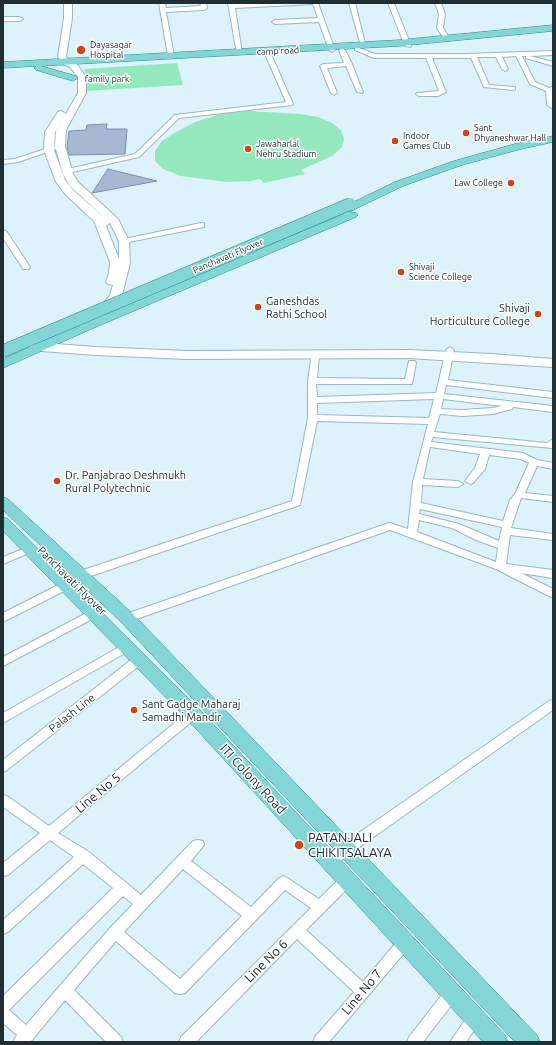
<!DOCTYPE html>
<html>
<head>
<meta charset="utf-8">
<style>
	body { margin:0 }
	#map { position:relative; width:556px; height:1045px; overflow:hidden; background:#def2fc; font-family:Ubuntu,sans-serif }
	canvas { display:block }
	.frame { position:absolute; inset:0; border:4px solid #202d33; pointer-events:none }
</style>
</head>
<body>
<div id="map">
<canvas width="556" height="1045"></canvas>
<div class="frame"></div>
</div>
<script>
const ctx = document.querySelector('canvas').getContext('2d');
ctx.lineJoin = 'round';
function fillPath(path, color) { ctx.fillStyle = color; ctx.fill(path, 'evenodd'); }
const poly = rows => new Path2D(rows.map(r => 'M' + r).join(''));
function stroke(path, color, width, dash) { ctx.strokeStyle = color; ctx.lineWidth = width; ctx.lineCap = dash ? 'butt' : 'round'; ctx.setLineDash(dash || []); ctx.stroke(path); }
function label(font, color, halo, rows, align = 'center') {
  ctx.font = font + ' Ubuntu,sans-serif'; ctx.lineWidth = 3; ctx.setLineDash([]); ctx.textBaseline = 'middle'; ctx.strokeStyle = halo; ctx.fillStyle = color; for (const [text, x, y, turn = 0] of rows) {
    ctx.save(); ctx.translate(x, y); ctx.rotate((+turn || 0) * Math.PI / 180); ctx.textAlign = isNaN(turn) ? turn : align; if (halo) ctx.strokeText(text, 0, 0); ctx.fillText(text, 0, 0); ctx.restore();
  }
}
fillPath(poly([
	[177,63,183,85,87,91,84,69],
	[249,111,300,114,318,117,332,123,341,130,344,139,342,147,332,156,301,170,305,174,264,183,260,179,251,181,227,182,181,176,163,169,155,161,155,151,162,141,176,132,195,122,221,114]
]), '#95e8bd');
const building = poly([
	[107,124,106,129,127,129,125,154,69,155,67,147,69,131,86,130,87,125,107,124],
	[108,169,157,181,92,193,108,169]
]);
fillPath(building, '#a8b7d2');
stroke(building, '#7f8da8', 1);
const street = poly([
	[159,3,165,3,166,8,201,6,200,3,206,3,207,8,204,10,166,12,174,56,171,58,168,56,159,3],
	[228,3,234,4,318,3,335,50,332,52,329,50,319,22,275,24,272,22,275,20,318,18,313,4,235,8,242,53,237,54,228,3],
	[349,3,355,3,366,47,361,46,349,3],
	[388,3,394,3,411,46,410,47,405,46,388,3],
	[435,3,441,3,445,14,443,28,450,39,449,40,445,40,437,28,439,14,435,3],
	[3,17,20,17,23,19,20,21,3,21,3,17],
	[342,48,345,50,352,64,363,92,362,93,357,92,346,66,327,68,337,93,334,95,331,93,320,66,323,64,344,63,339,50,342,48],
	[355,48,359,48,375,54,467,54,553,51,553,55,530,56,553,62,553,66,526,58,526,56,522,56,535,82,549,88,553,86,553,109,547,105,546,91,530,84,516,56,502,57,508,69,505,71,502,69,496,57,477,57,489,85,515,87,515,89,513,90,484,87,471,58,432,58,446,92,438,96,419,96,416,94,417,93,439,91,426,58,374,58,355,50,355,48],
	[268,52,271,54,293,104,292,105,179,118,139,157,68,173,64,171,68,169,135,154,175,115,286,102,265,54,268,52],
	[60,144,62,145,62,147,18,162,3,164,3,160,15,159,60,144],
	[201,223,204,223,204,227,124,243,120,241,124,239,201,223],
	[3,230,7,232,30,267,29,269,23,269,22,267,3,238,3,230],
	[450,347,454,350,448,380,553,392,553,398,446,385,444,394,553,406,553,412,513,407,512,409,493,414,462,416,440,414,434,432,547,443,553,439,552,448,433,437,431,442,523,453,537,460,553,463,553,469,537,466,525,493,553,496,553,502,521,498,511,528,553,534,553,540,510,535,506,564,553,570,553,578,521,573,553,589,553,598,496,569,390,530,131,621,123,621,122,618,123,615,386,524,390,523,408,529,413,482,428,424,317,421,300,505,85,578,77,578,76,575,77,572,292,501,308,418,308,381,312,353,318,353,319,355,317,378,405,379,409,361,415,361,416,363,412,384,316,384,317,397,436,393,446,350,450,347],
	[434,399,429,418,317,415,317,403,434,399],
	[443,399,502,406,493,408,462,410,441,409,443,399],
	[430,447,480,454,475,468,465,481,470,484,473,483,485,469,489,455,521,459,529,463,515,494,510,500,503,521,421,503,422,485,458,487,463,484,458,481,423,479,430,447],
	[420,509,502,527,499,541,459,524,419,514,420,509],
	[419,520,452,528,476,540,498,548,496,562,417,532,419,520],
	[30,546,34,547,35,549,34,551,3,564,3,557,30,546],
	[66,581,70,582,71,585,70,588,3,622,3,613,66,581],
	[94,609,98,610,99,613,98,616,3,666,3,657,94,609],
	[128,642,132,643,134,646,132,649,3,723,3,713,128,642],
	[140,655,144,656,146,659,144,662,7,770,3,772,3,760,136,656,140,655],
	[553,700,553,710,334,865,329,866,324,865,323,861,324,857,549,701,553,700],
	[193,710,197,711,199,714,197,717,58,833,89,852,141,895,193,841,198,840,203,841,204,845,191,861,251,907,279,878,284,876,319,899,342,876,347,874,352,876,354,880,352,884,306,930,363,982,400,938,405,936,410,938,412,942,410,946,329,1042,313,1042,315,1037,354,992,297,939,196,1042,179,1042,181,1037,311,908,285,890,185,993,180,994,175,993,116,941,74,990,121,1037,123,1042,106,1042,65,1000,32,1040,29,1042,13,1042,17,1035,3,1023,3,996,113,888,83,864,8,932,3,934,3,920,74,857,50,840,8,875,3,876,3,863,40,833,3,807,3,795,7,796,49,826,189,711,193,710],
	[183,869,242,916,180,979,124,932,183,869],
	[123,896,133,904,110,928,26,1025,9,1010,123,896],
	[452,987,457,988,459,993,457,998,423,1042,407,1042,409,1037,447,988,452,987],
	[475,1011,480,1013,482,1018,466,1042,450,1042,470,1013,475,1011]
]);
const secondary = poly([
	[64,3,72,3,72,18,66,57,69,60,76,63,86,77,86,93,66,130,65,146,73,174,78,182,118,219,129,241,130,263,122,295,107,314,103,315,99,314,97,312,110,295,113,285,108,284,106,282,109,273,110,262,94,221,65,194,56,182,44,150,45,132,58,112,61,111,66,114,78,93,78,77,70,67,63,64,58,57,64,18,64,3],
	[64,117,56,130,55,146,63,174,70,186,107,220,73,190,65,180,54,150,55,132,64,117],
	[110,223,119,241,119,259,106,226,110,223],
	[31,340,42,343,96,347,186,351,409,350,492,354,553,359,553,367,409,358,186,359,96,355,41,351,27,347,25,344,27,341,31,340]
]);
const primary = poly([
	[553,25,553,31,399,46,41,66,76,76,78,78,73,81,36,70,34,68,36,66,3,68,3,62,399,40,553,25],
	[553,136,553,142,521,149,462,165,403,186,349,212,356,213,358,215,356,217,98,326,3,368,3,359,90,320,337,217,331,214,333,212,395,182,454,161,515,144,553,136],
	[3,497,8,499,133,614,537,1035,540,1042,515,1042,121,622,3,510,3,497],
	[3,517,8,519,199,709,505,1035,508,1042,483,1042,187,719,3,531,3,517]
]);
stroke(street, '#96b7c7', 2);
stroke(secondary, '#96b7c7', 2);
stroke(primary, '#2a898a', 1);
fillPath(street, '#fff');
fillPath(secondary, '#fff');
fillPath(primary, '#83d6d5');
const primaryBridge = poly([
	[3,351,350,204]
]);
stroke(primaryBridge, '#2a898a', 13, []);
stroke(primaryBridge, '#83d6d5', 12);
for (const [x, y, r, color] of [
	[81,50,5,"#cd4610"],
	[466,133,4,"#cd4610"],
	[395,141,4,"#cd4610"],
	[248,149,4,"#cd4610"],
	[511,183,4,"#cd4610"],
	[401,272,4,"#cd4610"],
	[258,307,4,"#cd4610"],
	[538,314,4,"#cd4610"],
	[57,481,4,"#cd4610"],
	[134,710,4,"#cd4610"],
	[299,845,5,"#cd4610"]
]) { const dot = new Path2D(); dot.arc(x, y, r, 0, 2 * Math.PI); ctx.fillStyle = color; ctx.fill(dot); stroke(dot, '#fff', 1.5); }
label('9px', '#202d33', '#fff', [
	["Dayasagar",90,45],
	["Hospital",90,55],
	["Sant",474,128],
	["Dhyaneshwar Hall",474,138],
	["Indoor",403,136],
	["Games Club",403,146],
	["Jawaharlal",256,144],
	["Nehru Stadium",256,154],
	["Law College",503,183,"right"],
	["Shivaji",409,267],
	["Science College",409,277]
], 'left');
label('9px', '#202d33', '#fff', [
	["camp road",278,51,-3],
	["Panchavati Flyover",228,256,-23]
]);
label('9px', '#16432e', '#fff', [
	["family park",107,79]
]);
label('11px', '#202d33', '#fff', [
	["Ganeshdas",266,301],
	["Rathi School",266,314],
	["Shivaji",530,308,"right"],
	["Horticulture College",530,321,"right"],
	["Dr. Panjabrao Deshmukh",65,475],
	["Rural Polytechnic",65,488],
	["Sant Gadge Maharaj",142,704],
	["Samadhi Mandir",142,717]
], 'left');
label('11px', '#202d33', '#fff', [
	["Panchavati Flyover",72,581,45],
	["Palash Line",72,713,-38]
]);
label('13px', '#202d33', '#fff', [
	["ITI Colony Road",253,779,47],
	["Line No 5",98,793,-40],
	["Line No 6",266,961,-45],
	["Line No 7",362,992,-50]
]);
label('13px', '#202d33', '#fff', [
	["PATANJALI",308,838],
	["CHIKITSALAYA",308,853]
], 'left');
</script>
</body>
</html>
